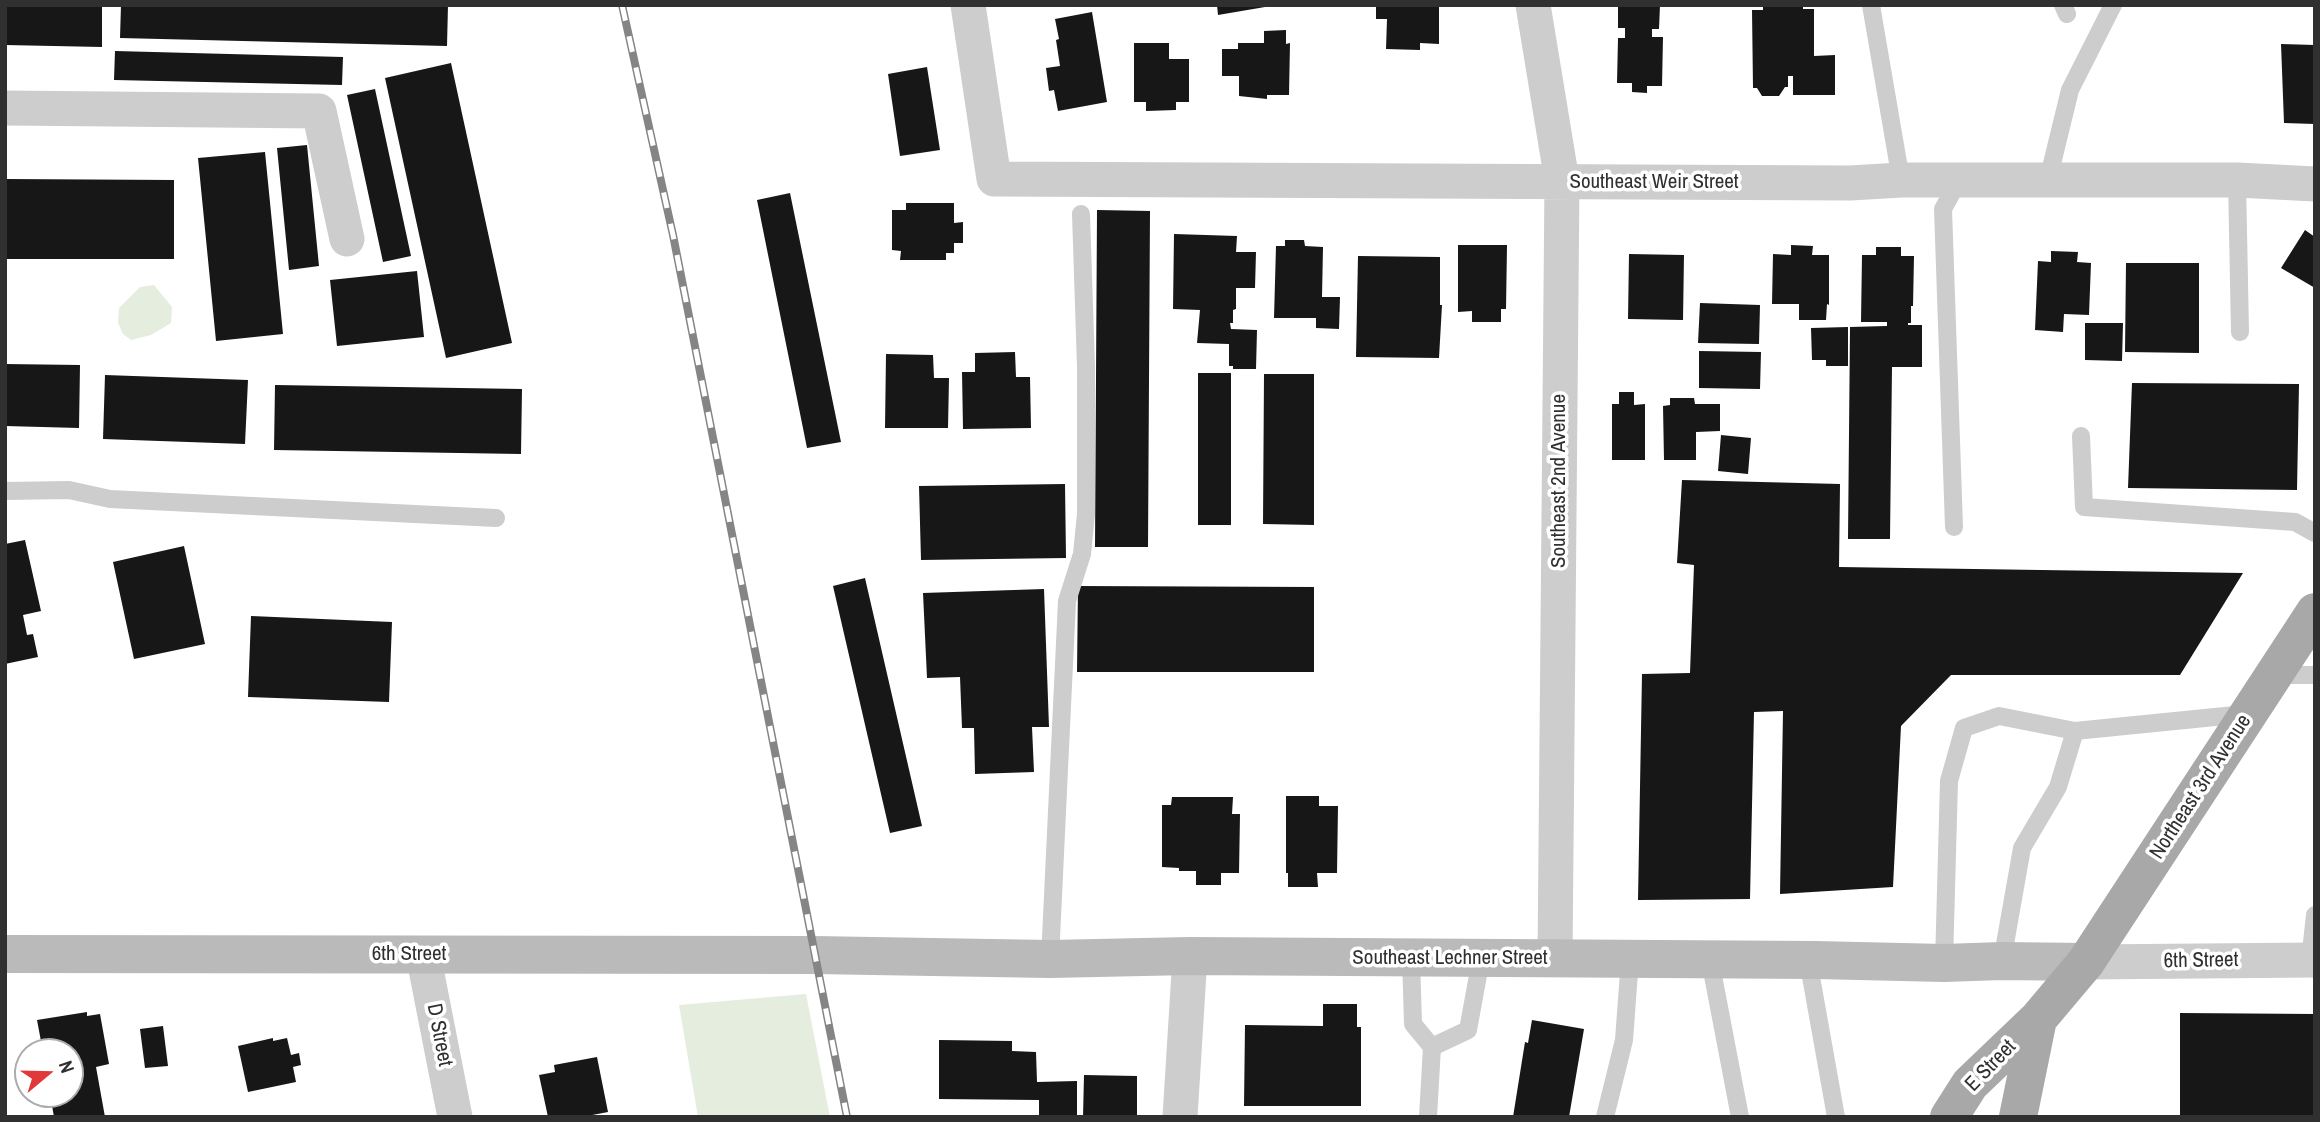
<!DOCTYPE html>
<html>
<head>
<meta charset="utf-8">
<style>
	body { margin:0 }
	#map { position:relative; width:2320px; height:1122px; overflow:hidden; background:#fff; font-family:"Archivo Narrow",sans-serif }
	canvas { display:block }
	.frame { position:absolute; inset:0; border:7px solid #303030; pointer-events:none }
	.north { position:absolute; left:14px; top:1038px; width:70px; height:70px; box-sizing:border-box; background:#fff; border:2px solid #acacac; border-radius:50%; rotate:71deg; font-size:19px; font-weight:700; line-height:28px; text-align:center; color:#303030 }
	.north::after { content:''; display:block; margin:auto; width:24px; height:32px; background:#e1383a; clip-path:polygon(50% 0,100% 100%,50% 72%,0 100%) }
</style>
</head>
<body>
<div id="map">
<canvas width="2320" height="1122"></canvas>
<div class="frame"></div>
<div class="north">N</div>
</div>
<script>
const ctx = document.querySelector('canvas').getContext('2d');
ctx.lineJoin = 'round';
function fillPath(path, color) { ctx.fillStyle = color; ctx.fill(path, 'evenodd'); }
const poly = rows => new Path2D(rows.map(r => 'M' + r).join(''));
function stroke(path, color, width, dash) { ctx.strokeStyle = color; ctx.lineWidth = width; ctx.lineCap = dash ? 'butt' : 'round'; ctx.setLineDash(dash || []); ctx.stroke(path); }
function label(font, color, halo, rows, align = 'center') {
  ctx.font = font + ' "Archivo Narrow",sans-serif'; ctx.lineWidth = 7; ctx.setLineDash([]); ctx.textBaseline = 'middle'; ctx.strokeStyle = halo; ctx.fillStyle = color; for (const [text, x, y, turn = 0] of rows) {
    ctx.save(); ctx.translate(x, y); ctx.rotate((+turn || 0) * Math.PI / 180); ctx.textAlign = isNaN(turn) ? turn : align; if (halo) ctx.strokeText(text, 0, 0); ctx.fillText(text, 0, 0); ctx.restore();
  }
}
fillPath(poly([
	[154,285,172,307,171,323,151,335,131,340,123,334,118,323,119,308,140,287],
	[806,994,830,1117,698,1117,679,1005]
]), '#e5eddf');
fillPath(poly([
	[5,5,102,5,102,47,5,45],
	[121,5,448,5,447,46,120,38],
	[1217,5,1265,5,1265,7,1218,15],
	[1376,5,1439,5,1439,44,1420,43,1420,50,1386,49,1387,19,1376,19],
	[1618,5,1660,5,1659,29,1652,29,1652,37,1663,37,1662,86,1647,86,1647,93,1632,92,1632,83,1617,83,1618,38,1625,38,1625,28,1618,28],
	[1763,5,1803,5,1803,9,1814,9,1814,56,1835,55,1835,95,1793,95,1793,76,1788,76,1788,87,1785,87,1779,96,1762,96,1757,88,1753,88,1752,10,1763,10],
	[1092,12,1107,102,1058,111,1054,90,1049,91,1046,68,1060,66,1056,40,1059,39,1055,19],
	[1286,30,1286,44,1290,43,1289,95,1267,95,1267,99,1239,96,1239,76,1222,76,1222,49,1238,49,1238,43,1264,43,1264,31],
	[1134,43,1169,43,1169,59,1189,59,1189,102,1176,102,1176,110,1146,111,1146,102,1134,102],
	[2281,44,2315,45,2315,124,2284,123],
	[115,51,343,57,342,85,114,80],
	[451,63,512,343,446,358,385,78],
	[927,67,940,150,900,156,888,74],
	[375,89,411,256,383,262,347,95],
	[307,145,319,266,289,270,277,148],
	[265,152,283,334,216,341,198,158],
	[5,179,174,180,174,259,5,259],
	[790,193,841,442,807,448,757,200],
	[906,203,954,203,954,223,963,222,963,243,954,243,954,253,946,253,946,260,900,260,901,251,892,250,892,210,906,210],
	[1097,210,1150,211,1148,547,1095,547],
	[2305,230,2315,237,2315,288,2281,268],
	[1174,234,1237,236,1236,252,1256,252,1255,288,1236,288,1236,309,1233,310,1233,323,1230,323,1231,329,1257,330,1256,369,1233,369,1233,366,1229,366,1229,344,1197,343,1200,310,1173,309],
	[1285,240,1304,240,1305,246,1323,247,1322,297,1340,297,1339,329,1316,328,1316,318,1274,318,1276,246,1285,246],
	[1458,245,1507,245,1506,309,1501,309,1501,322,1472,322,1472,311,1458,312],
	[1791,245,1813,246,1812,255,1829,255,1829,305,1827,304,1826,320,1799,320,1799,304,1772,304,1773,254,1791,255],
	[1876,247,1901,247,1901,256,1914,256,1913,306,1911,306,1911,323,1908,323,1908,325,1922,325,1922,367,1892,367,1890,539,1848,539,1850,327,1887,326,1887,322,1861,322,1862,255,1876,255],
	[2051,251,2078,252,2077,262,2091,263,2089,315,2064,314,2063,332,2035,330,2038,261,2051,262],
	[1629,254,1684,255,1683,320,1628,319],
	[1358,256,1440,257,1440,305,1442,305,1439,358,1356,357],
	[2126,263,2199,263,2199,353,2125,352],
	[417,271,424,337,337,346,330,280],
	[1700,303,1760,305,1759,344,1698,343],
	[2085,323,2123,323,2122,361,2085,360],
	[1848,327,1848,366,1826,366,1826,360,1812,360,1811,328],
	[1699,351,1761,352,1760,389,1699,388],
	[1015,352,1016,377,1030,377,1031,428,963,429,962,372,975,372,975,353],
	[886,354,933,355,934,378,949,378,948,428,885,428],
	[5,364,80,365,79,428,5,426],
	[1198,373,1231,373,1231,525,1198,525],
	[1264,374,1314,374,1314,525,1263,524],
	[105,375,248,380,245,444,103,439],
	[2132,383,2299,384,2297,490,2128,488],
	[275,385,522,389,521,454,274,450],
	[1619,392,1634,392,1634,405,1645,404,1645,460,1612,460,1612,404,1619,404],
	[1670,398,1694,398,1695,404,1720,404,1720,431,1696,432,1696,460,1664,460,1663,406,1670,405],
	[1721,435,1751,438,1748,474,1718,471],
	[1682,480,1840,484,1839,567,2243,573,2180,675,1951,675,1901,726,1893,887,1780,894,1783,711,1754,712,1750,899,1638,900,1642,674,1690,673,1694,565,1677,563],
	[1065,484,1066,558,921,560,919,486],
	[25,540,41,611,23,615,27,635,33,634,38,657,5,664,5,544],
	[184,546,205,644,134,659,113,562],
	[865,578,922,826,890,833,833,586],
	[1078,586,1314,587,1314,672,1077,672],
	[1044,589,1049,727,1032,727,1034,772,975,774,974,728,962,728,960,677,927,678,923,593],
	[251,616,392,622,389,702,248,697],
	[1286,796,1319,796,1319,806,1338,806,1337,873,1317,873,1318,887,1288,887,1288,873,1286,873],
	[1172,797,1233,797,1232,814,1240,814,1239,873,1221,873,1221,885,1196,885,1196,871,1179,871,1179,868,1162,867,1162,805,1171,805],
	[1323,1004,1357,1004,1357,1027,1361,1027,1361,1106,1244,1106,1245,1025,1323,1026],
	[87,1012,87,1016,100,1014,109,1064,96,1067,105,1117,54,1117,50,1094,70,1094,70,1052,43,1052,37,1020],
	[2180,1013,2315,1014,2315,1117,2180,1117],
	[1532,1020,1584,1029,1569,1117,1513,1117,1525,1042,1528,1043],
	[163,1026,168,1066,145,1068,140,1029],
	[273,1038,273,1041,287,1038,291,1055,299,1053,301,1065,293,1067,296,1082,248,1092,238,1046],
	[939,1040,1012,1041,1012,1051,1036,1052,1037,1082,1077,1081,1077,1117,1039,1117,1039,1100,939,1099],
	[597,1057,608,1112,582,1117,548,1117,539,1075,555,1072,554,1065],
	[1084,1075,1137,1076,1137,1117,1083,1117]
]), '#171717');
stroke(poly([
	[1871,5,1901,180],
	[2063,5,2067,14],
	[2048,180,2070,90,2113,5],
	[2237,180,2240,332],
	[2081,436,2084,507,2295,522,2315,533],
	[5,491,69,490,110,499,496,518],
	[1954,527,1943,209,1959,180],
	[2274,675,2315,675],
	[2075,731,2245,714],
	[1411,958,1413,1024,1432,1047,1428,1117],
	[1050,959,1067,601,1082,554,1086,514,1086,367,1081,214],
	[1710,960,1740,1117],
	[1808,960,1836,1117],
	[2310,960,2315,915],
	[1944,963,1949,781,1964,728,1999,716,2075,731,2058,787,2022,848,2002,961],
	[1432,1047,1468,1030,1481,959],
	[1605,1117,1624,1040,1630,959]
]), '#cdcdcd', 18);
stroke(poly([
	[968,5,994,179,1850,183,1901,180,2237,180,2315,184],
	[1533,5,1562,181,1555,959],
	[5,108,319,111,347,239],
	[423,954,455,1117],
	[2086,962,2315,960],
	[1180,1117,1190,956]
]), '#cdcdcd', 35);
stroke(poly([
	[5,954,814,955,1050,959,1190,956,1816,960,1944,963,2002,961,2086,962]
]), '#bababa', 38);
stroke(poly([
	[1949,1117,1970,1084,2038,1019,2086,962,2315,612],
	[2018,1117,2038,1019]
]), '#a8a8a8', 38);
const rail = poly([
	[622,5,673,235,847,1117]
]);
stroke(rail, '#858585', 8);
stroke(rail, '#fff', 5, [16]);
label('21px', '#303030', '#fff', [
	["Southeast Weir Street",1654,182],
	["Southeast 2nd Avenue",1559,481,-90],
	["Northeast 3rd Avenue",2201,787,-57],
	["6th Street",409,954],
	["Southeast Lechner Street",1450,958],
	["6th Street",2201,961,-1],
	["D Street",439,1035,79],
	["E Street",1991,1066,-46]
]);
</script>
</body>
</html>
